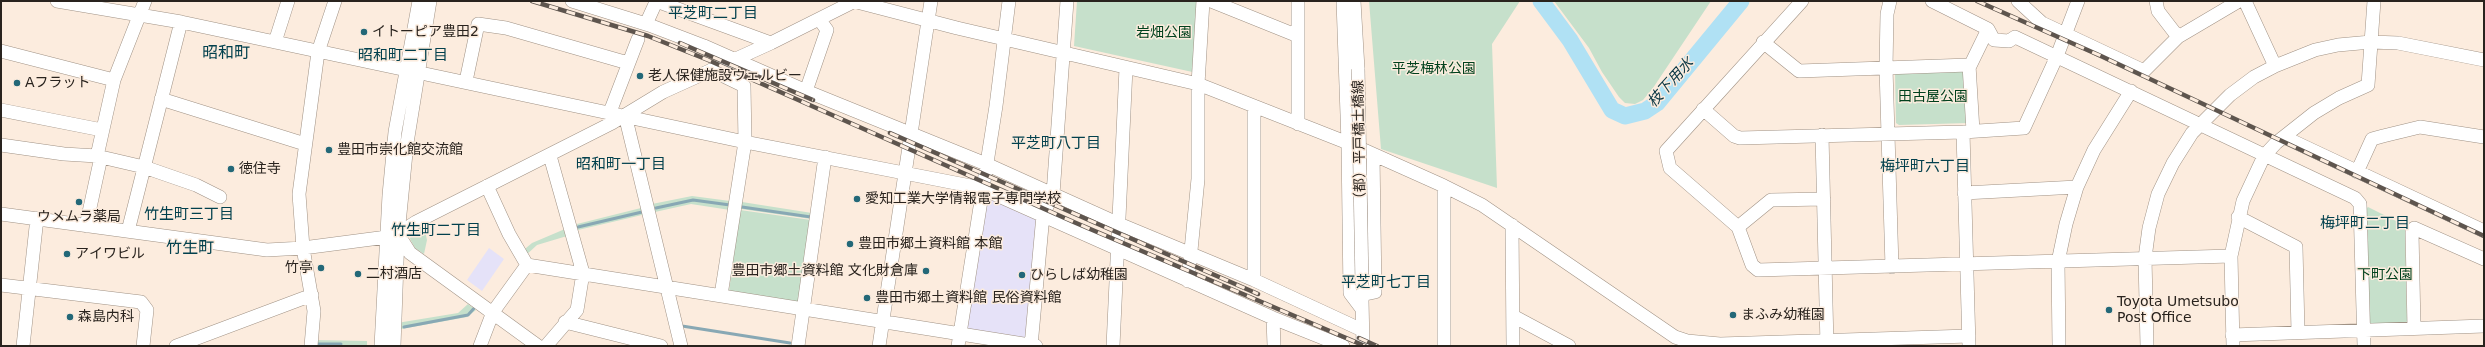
<!DOCTYPE html>
<html>
<head>
<meta charset="utf-8">
<style>
	body { margin:0 }
	#map { position:relative; width:2485px; height:347px; overflow:hidden; background:#fcecde; font-family:"DejaVu Sans",sans-serif }
	canvas { display:block }
	.frame { position:absolute; inset:0; border:2px solid #29231e; pointer-events:none }
</style>
</head>
<body>
<div id="map">
<canvas width="2485" height="347"></canvas>
<div class="frame"></div>
</div>
<script>
const ctx = document.querySelector('canvas').getContext('2d');
ctx.lineJoin = 'round';
function fillPath(path, color) { ctx.fillStyle = color; ctx.fill(path, 'evenodd'); }
const poly = rows => new Path2D(rows.map(r => 'M' + r).join(''));
function stroke(path, color, width, dash) { ctx.strokeStyle = color; ctx.lineWidth = width; ctx.lineCap = dash ? 'butt' : 'round'; ctx.setLineDash(dash || []); ctx.stroke(path); }
function label(font, color, halo, rows, align = 'center') {
  ctx.font = font + ' "DejaVu Sans","Noto Sans JP",sans-serif'; ctx.lineWidth = 3; ctx.setLineDash([]); ctx.textBaseline = 'middle'; ctx.strokeStyle = halo; ctx.fillStyle = color; for (const [text, x, y, turn = 0] of rows) {
    ctx.save(); ctx.translate(x, y); ctx.rotate((+turn || 0) * Math.PI / 180); ctx.textAlign = isNaN(turn) ? turn : align; if (halo) ctx.strokeText(text, 0, 0); ctx.fillText(text, 0, 0); ctx.restore();
  }
}
fillPath(poly([
	[489,248,504,259,482,291,467,280]
]), '#e5e2f8');
fillPath(poly([
	[984,193,1040,219,1029,339,964,329]
]), '#e6e2f8');
fillPath(poly([
	[1077,1,1199,1,1197,73,1074,46],
	[1369,1,1520,1,1492,44,1497,188,1381,149],
	[1554,1,1711,1,1653,88,1643,100,1635,104,1625,103,1619,97,1602,72,1589,48],
	[1968,68,1969,123,1899,125,1896,123,1895,72],
	[692,196,730,201,730,210,691,204,655,212,652,204],
	[742,202,812,213,811,219,741,209],
	[2368,207,2402,224,2405,228,2407,321,2404,326,2368,326,2363,212],
	[641,208,642,215,578,230,577,224],
	[740,210,811,220,798,302,729,291],
	[424,226,427,240,424,254,415,248,410,239,411,233,415,228],
	[565,229,567,236,537,245,524,257,520,253,532,243],
	[468,304,476,310,467,317,396,330,397,323,458,313],
	[313,340,367,341,367,346,313,346]
]), '#c6e0cb');
stroke(poly([
	[742,207,811,217],
	[656,208,693,200,730,205],
	[578,227,642,212],
	[682,326,790,343],
	[404,327,468,315,476,306],
	[315,344,341,344]
]), '#88a8b4', 3);
stroke(poly([
	[1541,1,1570,40,1612,110,1625,116,1645,111,1657,103,1741,1]
]), '#b0e1f4', 17);
const minor = poly([
	[57,1,181,22,745,142,981,188,1273,318,1343,346],
	[572,1,649,25,704,46,806,91],
	[656,1,771,43],
	[853,1,957,28,1198,84,1348,143,1444,186,1482,205,1675,337,1687,341,1720,344,1969,336],
	[1211,1,1298,36],
	[1298,1,1298,124],
	[1343,1,1348,143,1350,293,1362,309],
	[1354,1,1358,69],
	[1802,1,1666,151,1670,168,1738,227,1752,265,1758,270,2231,256],
	[1890,1,1887,14,1886,68,1892,267],
	[1932,1,1988,29,1994,40,2009,41,2015,37,2355,198,2360,204,2364,346],
	[2018,1,2042,23,2144,71,2178,37,2239,1],
	[2156,1,2158,11,2178,37],
	[2245,1,2275,66],
	[819,19,827,30,806,91,986,164,1119,224,1254,280,1362,330],
	[646,24,656,2],
	[275,42,288,1],
	[1763,42,1799,71,1969,65,1973,131],
	[1,51,114,80],
	[1970,66,1988,29],
	[711,70,744,86,745,142,721,295],
	[466,81,478,24,506,28,628,63],
	[161,99,305,144],
	[1254,106,1254,280],
	[1703,109,1734,136,1740,138,1963,132,2024,128,2057,56,2078,1],
	[1,110,102,130],
	[610,112,638,39],
	[625,115,681,346],
	[1963,132,1969,346],
	[1822,135,1827,346],
	[2284,137,2484,231],
	[1,145,64,154,97,156],
	[101,157,144,167,196,185,220,197],
	[2357,172,2372,139,2383,136,2420,127,2484,137],
	[487,186,509,234,527,265],
	[1964,193,2077,187],
	[1,214,267,250,303,248,387,237,398,234,416,222,612,123,663,92,771,43,855,1],
	[2238,217,2296,247,2298,332],
	[1512,225,1513,346],
	[86,226,101,157,97,156,114,80,145,1],
	[1738,227,1771,200,1824,199],
	[128,231,181,22],
	[398,234,410,253,538,346],
	[527,265,1036,346],
	[1188,281,1198,179,1198,84,1203,1],
	[1,285,141,302,147,310,143,346],
	[1361,295,1375,292,1373,155],
	[1362,300,1363,346],
	[1513,316,1569,346],
	[1273,318,1274,346],
	[565,322,661,346],
	[2414,328,2412,232,2414,228,2484,259],
	[2232,335,2484,326],
	[23,346,37,218],
	[176,346,312,295],
	[311,346,314,311,303,248,299,194,318,52,335,1],
	[381,346,389,195,395,132,419,1],
	[394,346,398,234,407,143,430,1],
	[480,346,493,312,527,265],
	[546,346,577,310,583,273,550,156],
	[798,346,825,157],
	[879,346,931,1],
	[958,346,996,106,1009,1],
	[1031,346,1043,215,1053,194,1067,1],
	[1113,346,1126,68],
	[1444,346,1444,186],
	[2059,346,2058,262,2066,224,2077,187,2094,150,2131,91],
	[2147,346,2145,258,2149,228,2158,194,2173,163,2192,133,2230,95,2254,77,2275,66,2315,50,2338,45,2371,42,2398,43,2484,60],
	[2233,346,2231,256,2243,201,2264,156,2276,143,2314,113,2339,98,2368,85,2374,1]
]);
stroke(minor, '#a09285', 14);
stroke(minor, '#fff', 13);
const rail = poly([
	[532,1,648,36,708,60,1076,223,1365,346],
	[1977,1,2101,56,2484,236],
	[680,43,813,100],
	[890,133,1258,294],
	[1359,338,1377,346]
]);
stroke(rail, '#5e554e', 4.5);
stroke(rail, '#fcecde', 3, [9]);
const minorBridge = poly([
	[1358,69,1362,285]
]);
stroke(minorBridge, '#a09285', 14, []);
stroke(minorBridge, '#fff', 13);
for (const [x, y, r, color] of [
	[364,32,4,"#236878"],
	[640,76,4,"#236878"],
	[17,83,4,"#236878"],
	[329,150,4,"#236878"],
	[231,169,4,"#236878"],
	[857,199,4,"#236878"],
	[79,202,4,"#236878"],
	[850,244,4,"#236878"],
	[67,254,4,"#236878"],
	[321,268,4,"#236878"],
	[926,271,4,"#236878"],
	[358,274,4,"#236878"],
	[1022,275,4,"#236878"],
	[867,298,4,"#236878"],
	[2109,310,4,"#236878"],
	[1733,315,4,"#236878"],
	[70,317,4,"#236878"]
]) { const dot = new Path2D(); dot.arc(x, y, r, 0, 2 * Math.PI); ctx.fillStyle = color; ctx.fill(dot); stroke(dot, '#fcecde', 1.5); }
label('14px', '#29231e', '#fcecde', [
	["イトーピア豊田2",372,32],
	["老人保健施設ウェルビー",648,76],
	["Aフラット",25,83],
	["豊田市崇化館交流館",337,150],
	["徳住寺",239,169],
	["愛知工業大学情報電子専門学校",865,199],
	["ウメムラ薬局",79,217,"center"],
	["豊田市郷土資料館 本館",858,244],
	["アイワビル",75,254],
	["竹亭",313,268,"right"],
	["豊田市郷土資料館 文化財倉庫",918,271,"right"],
	["二村酒店",366,274],
	["ひらしば幼稚園",1030,275],
	["豊田市郷土資料館 民俗資料館",875,298],
	["Toyota Umetsubo",2117,302],
	["Post Office",2117,318],
	["まふみ幼稚園",1741,315],
	["森島内科",78,317]
], 'left');
label('14px', '#00411d', '#fcecde', [
	["岩畑公園",1164,33],
	["平芝梅林公園",1434,69],
	["田古屋公園",1933,97],
	["下町公園",2385,275]
]);
label('14px', '#29231e', '#fcecde', [
	["（都）平戸橋土橋線",1360,143,-91]
]);
label('15px', '#02404d', '#fcecde', [
	["平芝町二丁目",713,14],
	["昭和町二丁目",403,56],
	["平芝町八丁目",1056,144],
	["昭和町一丁目",621,165],
	["梅坪町六丁目",1925,167],
	["竹生町三丁目",189,215],
	["梅坪町二丁目",2365,224],
	["竹生町二丁目",436,231],
	["平芝町七丁目",1386,283]
]);
label('italic 15px', '#0c3845', '#fcecde', [
	["枝下用水",1671,83,-48]
]);
label('16px', '#02404d', '#fcecde', [
	["昭和町",226,54],
	["竹生町",190,249]
]);
</script>
</body>
</html>
